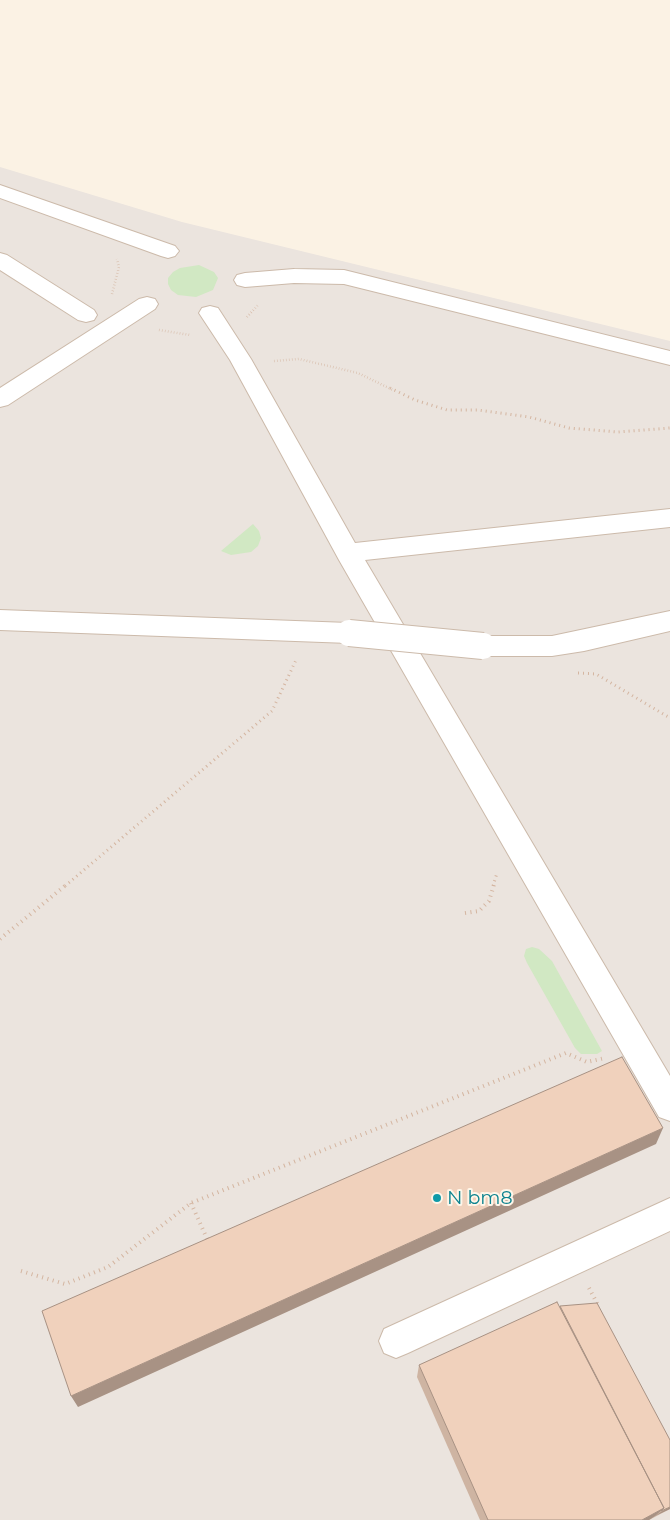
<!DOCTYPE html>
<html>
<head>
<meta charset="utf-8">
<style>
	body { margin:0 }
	canvas { display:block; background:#fbf2e4 }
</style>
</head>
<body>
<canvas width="670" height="1520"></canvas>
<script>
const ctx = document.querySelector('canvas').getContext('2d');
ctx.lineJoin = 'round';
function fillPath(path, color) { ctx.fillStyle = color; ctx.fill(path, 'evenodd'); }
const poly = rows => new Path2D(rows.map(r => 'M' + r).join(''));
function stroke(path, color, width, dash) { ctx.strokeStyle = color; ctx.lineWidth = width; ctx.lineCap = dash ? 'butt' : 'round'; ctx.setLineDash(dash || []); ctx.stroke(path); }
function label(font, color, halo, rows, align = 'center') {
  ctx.font = font + ' Montserrat,sans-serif'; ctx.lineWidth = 4; ctx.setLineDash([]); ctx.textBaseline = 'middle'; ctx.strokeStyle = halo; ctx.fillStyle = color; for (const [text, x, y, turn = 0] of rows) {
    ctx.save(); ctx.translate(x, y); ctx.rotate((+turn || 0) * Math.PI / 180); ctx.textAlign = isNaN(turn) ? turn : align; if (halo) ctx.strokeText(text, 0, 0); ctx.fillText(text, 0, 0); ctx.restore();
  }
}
fillPath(poly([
	[0,167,182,222,670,341,670,1520,0,1520]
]), '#ebe4de');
fillPath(poly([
	[199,265,214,272,218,278,213,290,196,297,178,295,171,290,168,284,168,278,173,272,180,268],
	[253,524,259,531,261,538,258,546,251,552,231,555,221,551],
	[532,947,539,949,552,961,602,1051,597,1054,581,1054,575,1048,527,963,524,956,526,949]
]), '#d1e8c3');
const minor = poly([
	[0,185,175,246,179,251,175,256,168,258,161,256,0,198,0,185],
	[0,253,7,255,94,310,97,315,94,320,86,322,78,320,0,270,0,253],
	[294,269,344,270,670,351,670,365,344,284,294,283,245,287,237,285,234,280,237,275,245,273,294,269],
	[147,297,155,299,158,304,155,309,8,405,0,407,0,388,139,299,147,297],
	[210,306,218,308,251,359,355,543,670,509,670,527,365,560,670,1076,670,1121,659,1117,339,560,230,360,199,313,202,308,210,306],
	[0,610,349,623,358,626,362,633,358,640,349,643,0,630,0,610],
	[670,611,670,631,584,651,552,656,483,656,474,653,470,646,474,639,483,636,552,636,670,611],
	[670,1198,670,1231,408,1353,396,1358,384,1353,379,1341,384,1329,670,1198]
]);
stroke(minor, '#ccbaaa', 2);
stroke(poly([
	[112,294,119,267,117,259],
	[247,317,258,305],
	[159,330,190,335],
	[274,361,299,359,358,373,393,390]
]), '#d4b5a0', 2.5, [0.5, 2.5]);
stroke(poly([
	[390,388,415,400,447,410,478,410,529,417,569,428,618,432,670,428],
	[578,673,596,674,670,718],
	[65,886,272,711,296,660],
	[493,886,497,873]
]), '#d4b5a0', 3, [1, 4]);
stroke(poly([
	[465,913,479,911,489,901,494,885],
	[0,939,66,885],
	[191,1203,208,1241],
	[21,1271,65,1284,108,1267,191,1203,566,1053,587,1062,605,1058],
	[589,1288,598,1305]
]), '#d4b5a0', 4, [1, 4.5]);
fillPath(minor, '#fff');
const minorBridge = poly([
	[349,633,483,646]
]);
stroke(minorBridge, '#ccbaaa', 28, []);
stroke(minorBridge, '#fff', 26);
fillPath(poly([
	[560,1306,670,1440,670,1509,649,1520,480,1520,417,1377,419,1365]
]), '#ceb4a2');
fillPath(poly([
	[663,1128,656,1144,78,1407,71,1396],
	[670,1507,670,1509,655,1516,661,1512],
	[664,1508,655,1516,649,1520,642,1520]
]), '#a89284');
const building = poly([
	[622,1057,663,1128,71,1396,42,1311,622,1057],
	[557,1302,664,1508,642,1520,488,1520,419,1365,557,1302],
	[597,1303,670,1440,670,1507,661,1511,664,1508,560,1306,597,1303]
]);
fillPath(building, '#f0d1bc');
stroke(building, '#a89284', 1);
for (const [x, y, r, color] of [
	[437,1198,5,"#0f9aa8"]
]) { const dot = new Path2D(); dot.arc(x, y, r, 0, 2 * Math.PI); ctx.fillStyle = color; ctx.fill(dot); stroke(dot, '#fef6e9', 2); }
label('19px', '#0d838f', '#fef6e9', [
	["N bm8",447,1198]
], 'left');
</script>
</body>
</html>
